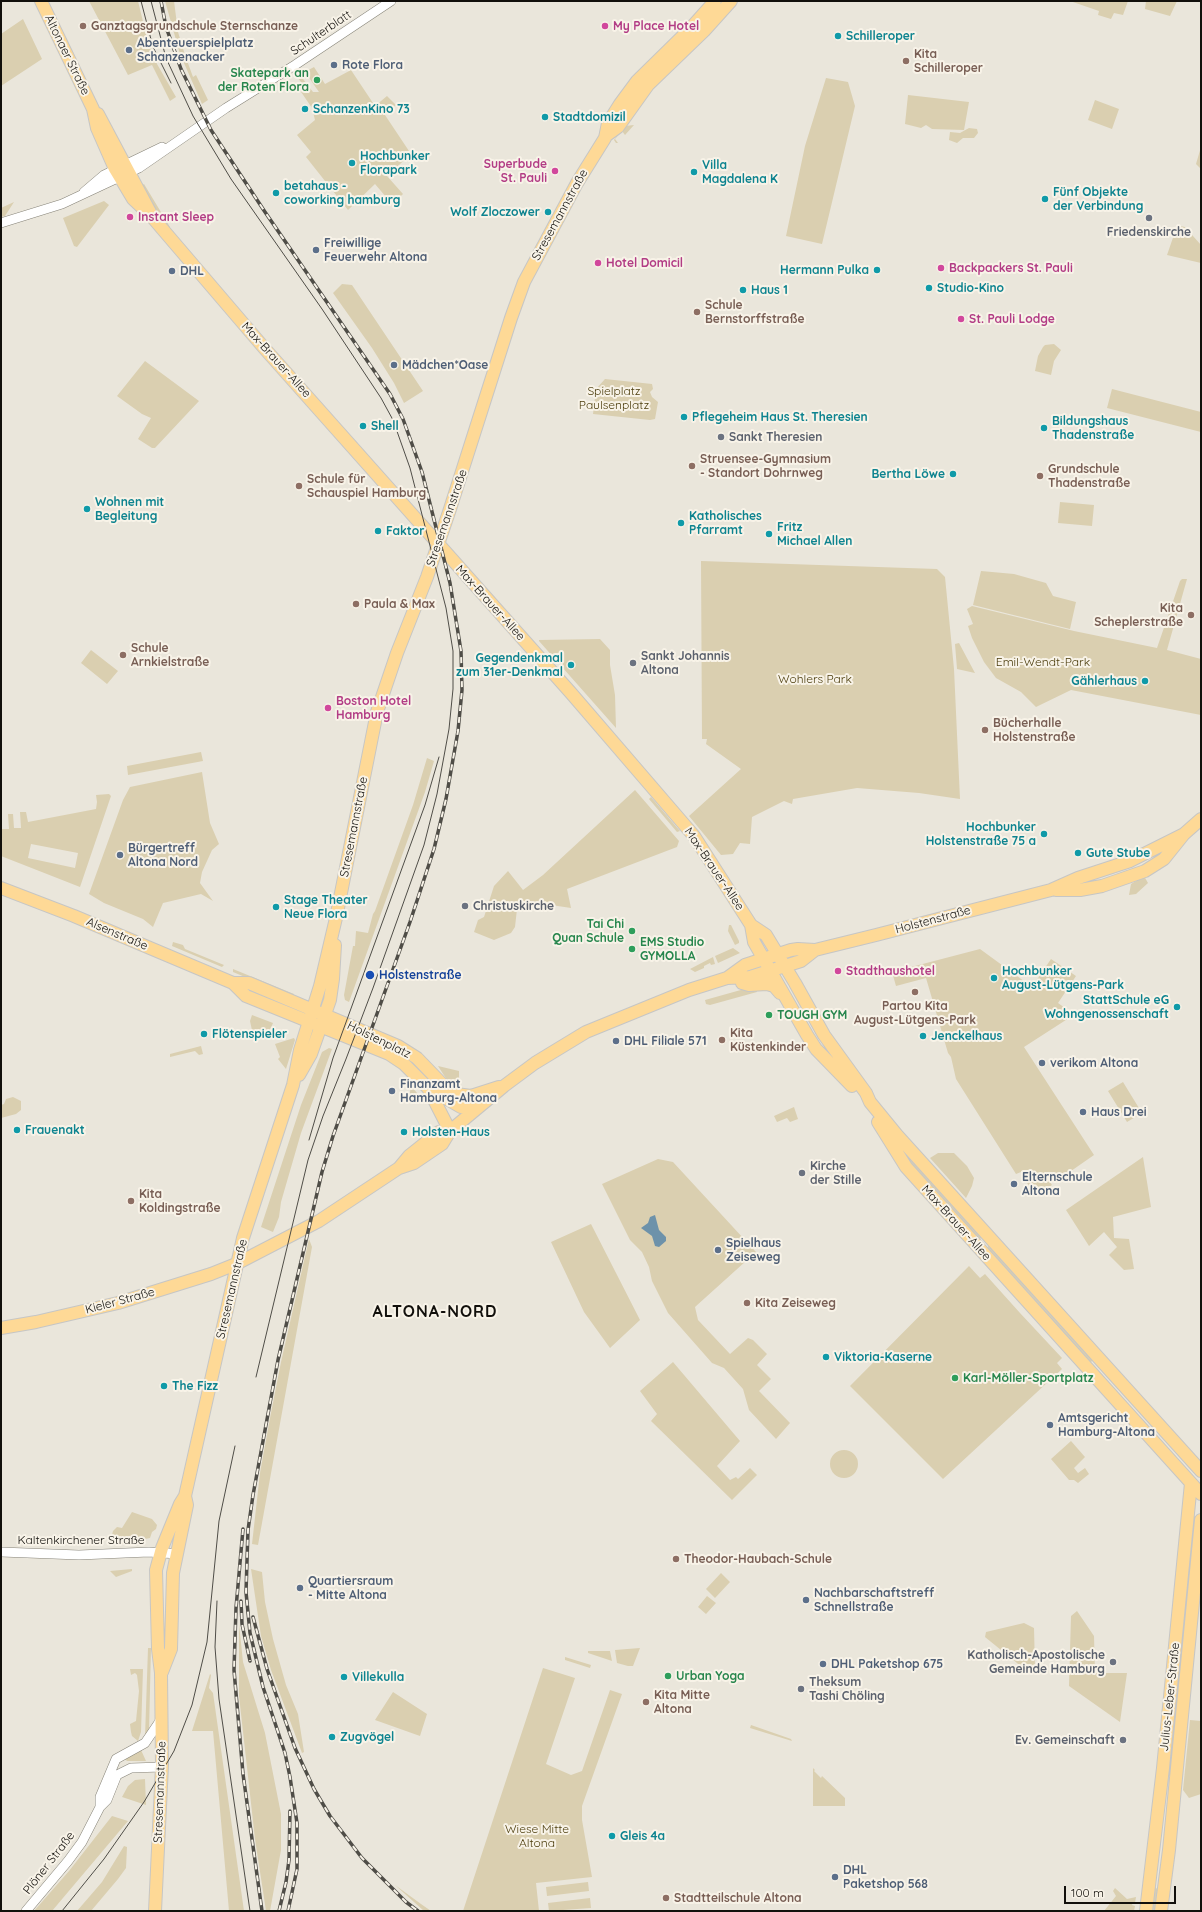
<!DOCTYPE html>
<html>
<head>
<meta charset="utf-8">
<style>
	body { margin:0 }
	#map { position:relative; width:1202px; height:1912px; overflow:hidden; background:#eae6db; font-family:Quicksand,sans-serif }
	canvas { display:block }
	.frame { position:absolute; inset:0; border:2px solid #12100c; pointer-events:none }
	.scale { position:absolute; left:1064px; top:1886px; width:112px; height:18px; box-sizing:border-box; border:2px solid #12100c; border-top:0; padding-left:5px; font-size:12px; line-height:14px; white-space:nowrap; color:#12100c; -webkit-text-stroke:3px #f8f3e8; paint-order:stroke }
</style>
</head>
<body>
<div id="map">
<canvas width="1202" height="1912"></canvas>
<div class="frame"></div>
<div class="scale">100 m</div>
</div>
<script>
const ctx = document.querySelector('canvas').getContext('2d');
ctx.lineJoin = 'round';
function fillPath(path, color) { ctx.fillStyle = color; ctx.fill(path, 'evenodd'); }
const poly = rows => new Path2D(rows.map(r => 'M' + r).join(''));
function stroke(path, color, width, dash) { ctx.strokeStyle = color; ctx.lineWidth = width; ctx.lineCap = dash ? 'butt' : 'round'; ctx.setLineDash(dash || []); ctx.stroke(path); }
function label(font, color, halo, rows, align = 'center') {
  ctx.font = font + ' Quicksand,sans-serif'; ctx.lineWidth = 4; ctx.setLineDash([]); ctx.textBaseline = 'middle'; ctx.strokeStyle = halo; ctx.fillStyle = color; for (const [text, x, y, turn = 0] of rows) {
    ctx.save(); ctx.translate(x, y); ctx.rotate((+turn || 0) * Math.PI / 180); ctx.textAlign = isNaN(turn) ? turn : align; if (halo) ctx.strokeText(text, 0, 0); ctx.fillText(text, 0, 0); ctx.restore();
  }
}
fillPath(poly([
	[89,1,138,1,146,34,157,64,176,97,170,101,152,65,128,75],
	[165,1,174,1,178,32,185,55,193,77,196,75,208,100,202,104,180,54],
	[1070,1,1128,1,1123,15,1114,13,1111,19,1098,15,1099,11],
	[1146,1,1177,1,1170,16,1145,9],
	[23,19,42,59,1,86,1,34],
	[314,67,325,84,351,70,375,106,387,96,396,105,385,115,411,154,387,176,403,194,392,204,375,184,348,210,306,157,311,152,297,135,315,120,312,108,297,86,301,82,297,77,300,75,313,92,319,92,305,72],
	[826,78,848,82,855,106,822,244,786,236,805,146],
	[908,95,969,102,964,130,932,129,926,125,921,128,905,124],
	[1095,100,1119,109,1112,129,1088,120],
	[634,125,625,135,622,131,615,139,618,143,616,143,614,140,621,129,625,126],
	[969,128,977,129,978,133,974,138,963,138,957,143,949,140,950,132,960,133],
	[1201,147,1201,169,1196,164],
	[144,184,170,227,168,228,141,186],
	[104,201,109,205,77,247,74,246,63,218],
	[14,202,5,216,1,217,1,208],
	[1180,226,1185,227,1201,245,1201,263,1167,255,1176,229],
	[342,284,352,285,423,391,404,403,394,383,372,348,333,293],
	[1054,344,1061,350,1054,361,1051,375,1035,371,1038,356,1043,347,1045,345],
	[145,361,199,401,155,448,152,448,138,439,151,418,142,414,117,396],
	[605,379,652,384,653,389,650,392,652,397,658,402,655,419,650,420,593,414,596,389],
	[1112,389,1201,412,1201,432,1107,408],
	[1060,502,1094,505,1092,526,1058,523],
	[701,561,937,569,945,577,954,669,960,799,919,793,857,788,793,799,792,804,784,801,752,817,750,844,740,843,733,854,721,855,689,816,741,769,706,744,707,739,702,739],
	[981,571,1014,574,1046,583,1053,596,1076,602,1070,629,973,605],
	[1182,579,1187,579,1167,650,1201,659,1201,715,1071,690,1036,707,1021,692,996,678,984,662,972,638,968,626,973,624,967,609,972,606,1074,631,1157,648,1180,581],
	[600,639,610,650,610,665,615,695,616,728,539,641,539,640],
	[959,643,975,673,957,669,955,644],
	[91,650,118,671,107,684,81,663],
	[201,752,203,761,128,775,127,766],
	[427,758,434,761,425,792,349,1002,345,1000,344,995,353,946,355,946,356,931,368,933,373,914,375,911,413,805],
	[202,772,210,823,219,844,212,850,202,872,200,883,213,901,201,894,163,903,153,927,143,919,104,903,89,894,123,800,130,787],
	[635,790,679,841,677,847,567,889,571,908,518,900,515,927,511,933,494,940,474,932,478,920,484,917,494,886,508,871,523,890,543,875],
	[109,794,111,796,80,887,1,856,1,829,9,829,8,814,13,814,14,828,21,828,20,812,26,812,28,822,96,809,97,802,96,795],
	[31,844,78,853,75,868,28,858],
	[651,797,680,831,677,832,649,799],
	[1144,876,1148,883,1136,894,1129,895,1131,884],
	[729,925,731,925,739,941,739,943,735,945,728,931],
	[173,942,183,945,185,949,224,965,222,967,172,946],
	[733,948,740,953,718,963,715,956],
	[980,949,1032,987,1051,959,1076,976,1058,1003,1072,1013,1069,1018,1024,1047,1094,1155,1061,1178,1059,1176,1050,1182,1052,1185,1035,1197,1021,1172,1016,1174,956,1079,951,1057,948,1053,926,978,896,986,892,972],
	[713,957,715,964,711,965,710,963,704,966,704,968,695,972,690,969],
	[233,969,294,994,293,997,233,972],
	[755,986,757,992,710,1005,706,1004,705,1000],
	[252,1015,273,1023,270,1030,253,1035,250,1021],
	[294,1038,295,1040,286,1069,278,1059,280,1057,275,1044],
	[201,1046,203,1054,199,1055,195,1051,170,1057,170,1054],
	[329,1048,332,1049,301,1133,281,1202,279,1217,273,1232,261,1227,301,1105,322,1052],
	[438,1066,459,1071,459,1087,447,1080],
	[1123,1082,1142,1113,1127,1122,1108,1091],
	[411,1086,424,1101,423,1102,417,1099,409,1098],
	[13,1097,21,1101,21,1110,16,1114,1,1118,1,1105,4,1104,6,1099],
	[794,1107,798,1119,790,1122,787,1118,777,1122,774,1116],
	[890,1131,984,1235,978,1241,910,1165],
	[938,1153,954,1153,967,1166,974,1178,972,1186,966,1198,930,1158],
	[1143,1157,1151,1207,1113,1217,1114,1238,1129,1239,1134,1269,1124,1270,1109,1255,1117,1247,1104,1232,1089,1246,1066,1210],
	[658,1159,673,1162,756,1252,695,1307,698,1320,730,1354,748,1338,753,1340,767,1354,757,1365,771,1379,759,1391,790,1423,776,1439,749,1410,743,1389,724,1368,712,1363,668,1313,652,1281,649,1267,642,1252,630,1240,602,1184],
	[591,1224,640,1320,610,1348,584,1312,551,1242],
	[309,1239,312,1247,258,1545,252,1544,260,1473,270,1418,281,1362],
	[991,1244,1095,1358,1089,1364,985,1249],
	[969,1266,980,1278,985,1274,1020,1313,1062,1358,1057,1363,1062,1369,943,1479,850,1386],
	[673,1362,740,1441,717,1466,730,1480,736,1477,738,1479,750,1468,757,1475,732,1500,651,1421,657,1414,640,1391],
	[1071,1441,1085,1457,1074,1468,1078,1473,1085,1468,1089,1474,1078,1483,1074,1480,1069,1480,1051,1459],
	'830 1464a14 14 0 1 1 28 0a14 14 0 1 1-28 0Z',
	[132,1512,152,1519,157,1525,156,1529,152,1532,150,1538,140,1540,141,1544,117,1544,112,1535,113,1531,117,1527,122,1528],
	[132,1569,132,1571,116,1577,110,1571],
	[251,1569,262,1572,265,1602,273,1639,286,1685,298,1714,304,1752,302,1753,271,1670,261,1636],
	[721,1573,730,1582,715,1598,706,1589],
	[707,1596,716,1603,706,1614,698,1607],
	[1077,1611,1094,1636,1095,1673,1127,1673,1120,1722,1069,1686,1071,1616],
	[1024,1623,1034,1628,1035,1668,1028,1672,985,1637,986,1632],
	[239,1624,243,1662,265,1733,281,1814,281,1850,270,1911,266,1911,255,1839,239,1696],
	[148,1648,151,1648,149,1731,145,1737],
	[640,1648,633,1666,628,1666,617,1663,615,1650],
	[588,1651,610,1651,612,1661,588,1653],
	[565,1657,591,1665,590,1668,565,1660],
	[543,1668,575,1678,546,1764,571,1775,582,1771,610,1690,622,1694,582,1806,582,1820,592,1877,536,1883,539,1911,463,1911],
	[130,1669,143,1669,141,1732,138,1741,132,1736,131,1732,130,1724,136,1721,139,1691,137,1675,135,1673,131,1675],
	[210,1674,211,1675,209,1688,213,1693,244,1911,229,1911,213,1731,192,1731],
	[654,1690,673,1697,672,1700,653,1693],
	[393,1692,427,1714,420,1736,375,1720],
	[1190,1720,1201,1721,1201,1794,1189,1798,1183,1790],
	[751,1725,791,1739,792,1741,750,1728],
	[1169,1728,1177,1735,1173,1771,1165,1774],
	[141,1750,146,1761,127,1761,124,1758],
	[813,1768,815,1770,814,1771,821,1778,822,1776,845,1798,845,1806,813,1806],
	[145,1779,146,1805,122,1797,128,1786,135,1780],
	[112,1816,128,1821,52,1911,34,1911,69,1871],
	[124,1846,127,1847,126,1868,118,1879,91,1911,77,1911,102,1882],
	[588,1882,589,1891,547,1896,546,1887],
	[1153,1884,1161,1894,1158,1911,1150,1911],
	[395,1885,421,1904,431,1911,424,1911],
	[1115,1888,1127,1899,1136,1897,1135,1903,1133,1902,1132,1905,1135,1906,1134,1911,1104,1911,1116,1896,1113,1891],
	[590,1898,591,1908,549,1911,548,1903]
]), '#dacfb0');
fillPath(poly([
	[655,1215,659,1230,666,1237,666,1241,659,1247,655,1246,652,1236,641,1228,648,1223,650,1217]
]), '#6d92aa');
const minor = poly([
	[84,192,104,175,162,147],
	[1,223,62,204,139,168,226,108,295,65,391,1],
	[1,1552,79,1555,149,1552,177,1554],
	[100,1807,100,1797,116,1759,145,1743,162,1718],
	[26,1911,68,1861,82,1842,100,1807,107,1800,117,1775,131,1768,162,1767]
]);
const major = poly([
	[41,1,93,109,97,128,115,169,133,199,153,218,265,349,571,693,694,836,751,925,766,935,795,983,824,1035,866,1093,870,1102,897,1135,1201,1471],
	[98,114,150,212],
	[607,135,618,127,648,85,704,31,731,1],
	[1,888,74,916,233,983,246,996,389,1054,404,1064,428,1088,450,1131],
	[1056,890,1080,890,1102,886,1145,871,1164,859,1184,834,1201,819],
	[751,925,754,942,807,1035,816,1049,852,1086],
	[727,978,745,965,791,950,798,949,815,950,876,935,1051,890,1078,878,1130,861,1184,834],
	[233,983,249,983,398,1046,417,1058,446,1088,456,1094,471,1096,499,1087],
	[742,983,749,985,767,984,774,986,780,993],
	[299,1075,311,1054,330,1000,333,979,335,945],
	[428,1088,461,1107,475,1109],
	[878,1122,906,1167,1201,1494],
	[399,1168,414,1163,442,1144,450,1131,504,1086,535,1063,586,1032,689,990,727,978,750,977,801,961,815,950],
	[1,1328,36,1322,118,1303,211,1274,236,1264,319,1221,399,1168,409,1156,439,1132,450,1131],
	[162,1672,171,1649,173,1573,187,1505,185,1496],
	[155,1911,162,1765,161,1673,158,1649,156,1570,162,1548,180,1504,185,1496,243,1238,293,1085,300,1050,320,986,336,918,377,712,397,653,427,577,450,509,511,318,524,282,577,183,605,138,608,123,620,104,637,81,690,29,715,1],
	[1146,1911,1163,1768,1191,1483],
	[1161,1911,1169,1850,1201,1520]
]);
stroke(minor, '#858277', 10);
stroke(major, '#c6c6c5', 14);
stroke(minor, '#fff', 9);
stroke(major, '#fed996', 12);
stroke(poly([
	[141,1,153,47,171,83],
	[151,1,166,58,193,116,231,179,322,309,381,398,393,420,410,468,446,608,453,651,453,689,449,729,437,794,424,845,373,988,346,1059,323,1116,308,1160,256,1377],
	[309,1140,333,1058,425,805,439,757],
	[217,1601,215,1647,219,1699,250,1911],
	[62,1911,104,1859,144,1802,174,1751,192,1705,207,1642,219,1521,235,1446]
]), '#4f4d47', 1);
const rail = poly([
	[161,1,166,27,181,69,211,130,265,212,390,394,403,419,422,472,450,583,461,651,462,690,458,731,446,799,434,849,410,922,333,1136,322,1172,278,1360,253,1495,248,1530,246,1592,250,1633,263,1687,285,1753,290,1777,297,1823,297,1869,288,1911],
	[243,1529,236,1608,234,1670,243,1774,262,1911],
	[241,1601,242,1624,250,1661],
	[253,1617,267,1669,295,1748,314,1789,330,1816,362,1858,406,1902,418,1911],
	[279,1911,286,1882,289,1860,290,1811]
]);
stroke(rail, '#4f4d47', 3.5);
stroke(rail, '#f8f3e8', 2, [6]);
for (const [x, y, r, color] of [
	[83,26,4,"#8d6e63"],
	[605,26,4,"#d1479c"],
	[838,36,4,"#0f9aa8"],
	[129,50,4,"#5c6f8a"],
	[906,61,4,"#8d6e63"],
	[334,65,4,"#5c6f8a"],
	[317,80,4,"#2e9e5b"],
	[305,109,4,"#0f9aa8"],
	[545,117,4,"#0f9aa8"],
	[352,163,4,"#0f9aa8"],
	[555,171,4,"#d1479c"],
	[694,172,4,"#0f9aa8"],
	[276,193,4,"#0f9aa8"],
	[1045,199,4,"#0f9aa8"],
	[548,212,4,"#0f9aa8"],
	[130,217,4,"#d1479c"],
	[1149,218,4,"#6b7280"],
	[316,250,4,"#5c6f8a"],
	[598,263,4,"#d1479c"],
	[941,268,4,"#d1479c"],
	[877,270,4,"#0f9aa8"],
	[172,271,4,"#5c6f8a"],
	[929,288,4,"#0f9aa8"],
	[743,290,4,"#0f9aa8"],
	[697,312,4,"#8d6e63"],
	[961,319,4,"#d1479c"],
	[394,365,4,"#5c6f8a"],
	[684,417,4,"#0f9aa8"],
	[363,426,4,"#0f9aa8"],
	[1044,428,4,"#0f9aa8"],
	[721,437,4,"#6b7280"],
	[692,466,4,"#8d6e63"],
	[953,474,4,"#0f9aa8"],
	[1040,476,4,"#8d6e63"],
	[299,486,4,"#8d6e63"],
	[87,509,4,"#0f9aa8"],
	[681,523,4,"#0f9aa8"],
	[378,531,4,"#0f9aa8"],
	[769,534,4,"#0f9aa8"],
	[356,604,4,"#8d6e63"],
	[1191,615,4,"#8d6e63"],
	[123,655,4,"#8d6e63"],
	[633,663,4,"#6b7280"],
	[571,665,4,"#0f9aa8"],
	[1145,681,4,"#0f9aa8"],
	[328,708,4,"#d1479c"],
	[985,730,4,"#8d6e63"],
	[1044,834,4,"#0f9aa8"],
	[1078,853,4,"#0f9aa8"],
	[120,855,4,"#5c6f8a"],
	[465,906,4,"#6b7280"],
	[276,907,4,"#0f9aa8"],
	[632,931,4,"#2e9e5b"],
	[632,949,4,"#2e9e5b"],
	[838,971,4,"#d1479c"],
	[370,975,5,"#1a4fb4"],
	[994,978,4,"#0f9aa8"],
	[915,992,4,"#8d6e63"],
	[1177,1007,4,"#0f9aa8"],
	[769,1015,4,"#2e9e5b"],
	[204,1034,4,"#0f9aa8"],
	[923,1036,4,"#0f9aa8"],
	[722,1040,4,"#8d6e63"],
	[616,1041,4,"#5c6f8a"],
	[1042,1063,4,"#5c6f8a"],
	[392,1091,4,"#5c6f8a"],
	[1083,1112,4,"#5c6f8a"],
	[17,1130,4,"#0f9aa8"],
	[404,1132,4,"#0f9aa8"],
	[802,1173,4,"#6b7280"],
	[1014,1184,4,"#5c6f8a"],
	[131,1201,4,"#8d6e63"],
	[718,1250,4,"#5c6f8a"],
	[747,1303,4,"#8d6e63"],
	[826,1357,4,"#0f9aa8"],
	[955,1378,4,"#2e9e5b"],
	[164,1386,4,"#0f9aa8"],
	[1050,1425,4,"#5c6f8a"],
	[676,1559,4,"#8d6e63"],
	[300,1588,4,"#5c6f8a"],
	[806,1600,4,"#5c6f8a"],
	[1113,1662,4,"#6b7280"],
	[823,1664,4,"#5c6f8a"],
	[668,1676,4,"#2e9e5b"],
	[344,1677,4,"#0f9aa8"],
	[801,1689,4,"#6b7280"],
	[646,1702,4,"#8d6e63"],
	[332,1737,4,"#0f9aa8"],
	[1123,1740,4,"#6b7280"],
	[612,1836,4,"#0f9aa8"],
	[835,1877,4,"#5c6f8a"],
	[666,1898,4,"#8d6e63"]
]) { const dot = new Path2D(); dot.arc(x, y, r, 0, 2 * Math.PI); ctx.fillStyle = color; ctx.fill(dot); stroke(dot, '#f8f3e8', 1.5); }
label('bold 12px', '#785e54', '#f8f3e8', [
	["Ganztagsgrundschule Sternschanze",91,26],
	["Kita",914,54],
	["Schilleroper",914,68],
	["Schule",705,305],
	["Bernstorffstraße",705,319],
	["Struensee-Gymnasium",700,459],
	["- Standort Dohrnweg",700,473],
	["Grundschule",1048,469],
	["Thadenstraße",1048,483],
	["Schule für",307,479],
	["Schauspiel Hamburg",307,493],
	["Paula & Max",364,604],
	["Kita",1183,608,"right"],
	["Scheplerstraße",1183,622,"right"],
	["Schule",131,648],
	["Arnkielstraße",131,662],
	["Bücherhalle",993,723],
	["Holstenstraße",993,737],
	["Partou Kita",915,1006,"center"],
	["August-Lütgens-Park",915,1020,"center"],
	["Kita",730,1033],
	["Küstenkinder",730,1047],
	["Kita",139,1194],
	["Koldingstraße",139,1208],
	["Kita Zeiseweg",755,1303],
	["Theodor-Haubach-Schule",684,1559],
	["Kita Mitte",654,1695],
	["Altona",654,1709],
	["Stadtteilschule Altona",674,1898]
], 'left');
label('bold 12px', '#b23c85', '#f8f3e8', [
	["My Place Hotel",613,26],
	["Superbude",547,164,"right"],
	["St. Pauli",547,178,"right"],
	["Instant Sleep",138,217],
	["Hotel Domicil",606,263],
	["Backpackers St. Pauli",949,268],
	["St. Pauli Lodge",969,319],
	["Boston Hotel",336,701],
	["Hamburg",336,715],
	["Stadthaushotel",846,971]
], 'left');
label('12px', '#12100c', '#f8f3e8', [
	["Schulterblatt",321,33,-34],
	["Altonaer Straße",67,55,64],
	["Stresemannstraße",560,215,-61],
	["Max-Brauer-Allee",276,360,48],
	["Stresemannstraße",447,518,-71],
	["Max-Brauer-Allee",490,603,48],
	["Stresemannstraße",354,827,-79],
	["Max-Brauer-Allee",714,869,56],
	["Holstenstraße",933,920,-15],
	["Alsenstraße",117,934,23],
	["Holstenplatz",379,1040,26],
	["Max-Brauer-Allee",956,1223,48],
	["Stresemannstraße",232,1289,-77],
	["Kieler Straße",120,1301,-15],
	["Kaltenkirchener Straße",81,1540],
	["Julius-Leber-Straße",1170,1697,-84],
	["Stresemannstraße",160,1792,-88],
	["Plöner Straße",49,1863,-52]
]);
label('bold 12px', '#0d838f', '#f8f3e8', [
	["Schilleroper",846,36],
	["SchanzenKino 73",313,109],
	["Stadtdomizil",553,117],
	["Hochbunker",360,156],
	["Florapark",360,170],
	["Villa",702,165],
	["Magdalena K",702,179],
	["betahaus -",284,186],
	["coworking hamburg",284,200],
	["Fünf Objekte",1053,192],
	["der Verbindung",1053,206],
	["Wolf Zloczower",540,212,"right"],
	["Hermann Pulka",869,270,"right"],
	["Studio-Kino",937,288],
	["Haus 1",751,290],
	["Pflegeheim Haus St. Theresien",692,417],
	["Bildungshaus",1052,421],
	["Thadenstraße",1052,435],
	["Shell",371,426],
	["Bertha Löwe",945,474,"right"],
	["Wohnen mit",95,502],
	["Begleitung",95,516],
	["Katholisches",689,516],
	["Pfarramt",689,530],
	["Fritz",777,527],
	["Michael Allen",777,541],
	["Faktor",386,531],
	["Gegendenkmal",563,658,"right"],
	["zum 31er-Denkmal",563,672,"right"],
	["Gählerhaus",1137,681,"right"],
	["Hochbunker",1036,827,"right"],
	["Holstenstraße 75 a",1036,841,"right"],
	["Gute Stube",1086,853],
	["Stage Theater",284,900],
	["Neue Flora",284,914],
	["Hochbunker",1002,971],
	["August-Lütgens-Park",1002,985],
	["StattSchule eG",1169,1000,"right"],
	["Wohngenossenschaft",1169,1014,"right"],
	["Flötenspieler",212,1034],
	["Jenckelhaus",931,1036],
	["Frauenakt",25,1130],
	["Holsten-Haus",412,1132],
	["Viktoria-Kaserne",834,1357],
	["The Fizz",172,1386],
	["Villekulla",352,1677],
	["Zugvögel",340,1737],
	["Gleis 4a",620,1836]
], 'left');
label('bold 12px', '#4e5e75', '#f8f3e8', [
	["Abenteuerspielplatz",137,43],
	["Schanzenacker",137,57],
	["Rote Flora",342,65],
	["Freiwillige",324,243],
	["Feuerwehr Altona",324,257],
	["DHL",180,271],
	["Mädchen*Oase",402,365],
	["Bürgertreff",128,848],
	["Altona Nord",128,862],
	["DHL Filiale 571",624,1041],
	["verikom Altona",1050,1063],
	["Finanzamt",400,1084],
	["Hamburg-Altona",400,1098],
	["Haus Drei",1091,1112],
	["Elternschule",1022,1177],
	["Altona",1022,1191],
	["Spielhaus",726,1243],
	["Zeiseweg",726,1257],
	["Amtsgericht",1058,1418],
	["Hamburg-Altona",1058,1432],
	["Quartiersraum",308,1581],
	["- Mitte Altona",308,1595],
	["Nachbarschaftstreff",814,1593],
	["Schnellstraße",814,1607],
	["DHL Paketshop 675",831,1664],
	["DHL",843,1870],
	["Paketshop 568",843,1884]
], 'left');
label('bold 12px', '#27864d', '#f8f3e8', [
	["Skatepark an",309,73,"right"],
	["der Roten Flora",309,87,"right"],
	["Tai Chi",624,924,"right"],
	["Quan Schule",624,938,"right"],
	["EMS Studio",640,942],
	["GYMOLLA",640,956],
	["TOUGH GYM",777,1015],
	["Karl-Möller-Sportplatz",963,1378],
	["Urban Yoga",676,1676]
], 'left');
label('bold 12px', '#5b616d', '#f8f3e8', [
	["Friedenskirche",1149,232,"center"],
	["Sankt Theresien",729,437],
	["Sankt Johannis",641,656],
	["Altona",641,670],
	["Christuskirche",473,906],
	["Kirche",810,1166],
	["der Stille",810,1180],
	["Katholisch-Apostolische",1105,1655,"right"],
	["Gemeinde Hamburg",1105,1669,"right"],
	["Theksum",809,1682],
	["Tashi Chöling",809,1696],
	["Ev. Gemeinschaft",1115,1740,"right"]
], 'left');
label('12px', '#4b3c0b', '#f8f3e8', [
	["Spielplatz",614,391],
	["Paulsenplatz",614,405],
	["Emil-Wendt-Park",1043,662],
	["Wohlers Park",815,679],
	["Wiese Mitte",537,1829],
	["Altona",537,1843]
]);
label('bold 12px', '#164399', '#f8f3e8', [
	["Holstenstraße",379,975]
], 'left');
ctx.letterSpacing = '1px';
label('bold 16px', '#12100c', '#f8f3e8', [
	["ALTONA-NORD",435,1312]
]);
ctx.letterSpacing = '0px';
</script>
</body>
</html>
